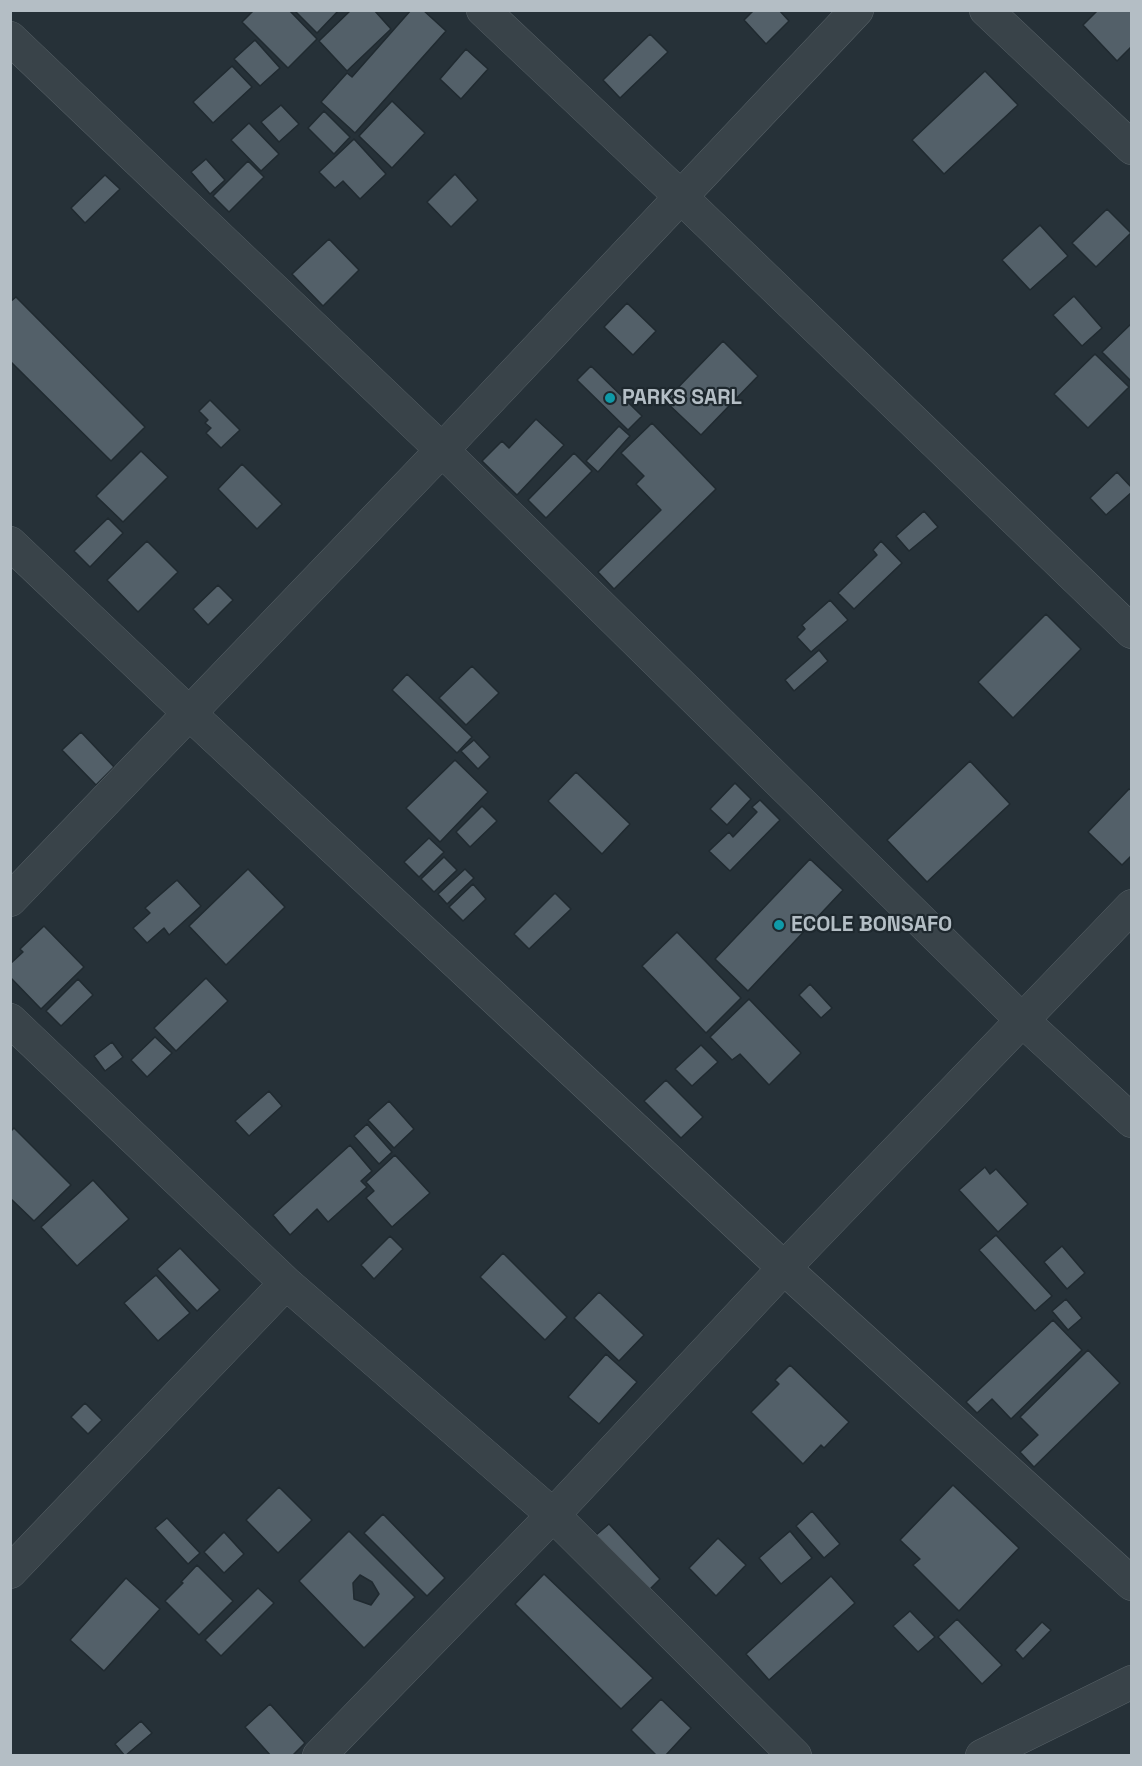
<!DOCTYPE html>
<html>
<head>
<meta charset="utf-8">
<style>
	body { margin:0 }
	#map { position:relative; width:1142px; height:1766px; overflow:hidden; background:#263138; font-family:"Space Grotesk",sans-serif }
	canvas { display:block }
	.frame { position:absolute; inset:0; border:12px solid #b4bec5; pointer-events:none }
</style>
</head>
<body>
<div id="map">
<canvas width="1142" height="1766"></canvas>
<div class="frame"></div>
</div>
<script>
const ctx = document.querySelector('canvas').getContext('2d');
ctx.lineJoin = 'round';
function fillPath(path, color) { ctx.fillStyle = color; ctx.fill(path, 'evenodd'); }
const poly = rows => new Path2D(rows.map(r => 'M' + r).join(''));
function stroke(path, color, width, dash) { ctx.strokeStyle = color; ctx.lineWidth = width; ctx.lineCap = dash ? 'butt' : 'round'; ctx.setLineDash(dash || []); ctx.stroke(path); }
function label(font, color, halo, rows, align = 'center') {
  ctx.font = font + ' "Space Grotesk",sans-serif'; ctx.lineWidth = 4.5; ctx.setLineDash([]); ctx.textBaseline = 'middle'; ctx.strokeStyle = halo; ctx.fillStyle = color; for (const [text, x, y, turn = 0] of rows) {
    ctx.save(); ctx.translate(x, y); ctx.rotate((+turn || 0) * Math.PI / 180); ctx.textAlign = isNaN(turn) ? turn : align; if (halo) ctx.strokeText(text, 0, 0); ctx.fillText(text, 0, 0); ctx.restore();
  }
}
const building = poly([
	[254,10,289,10,317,39,288,68,242,22,254,10],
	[294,10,339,10,317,33,294,10],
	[351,10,374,10,391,29,347,71,319,41,351,10],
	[411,10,423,10,446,31,355,133,321,102,347,73,352,77,411,10],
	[754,10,779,10,789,21,766,44,744,20,754,10],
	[1098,10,1132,10,1132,46,1117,61,1083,25,1098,10],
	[650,34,668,52,620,98,603,80,650,34],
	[255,40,280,68,260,86,234,59,255,40],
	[466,49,488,69,461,99,440,79,466,49],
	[232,66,252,87,213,123,193,102,232,66],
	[985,71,1018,105,944,174,912,140,985,71],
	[392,101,425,133,392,168,359,136,392,101],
	[281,105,299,124,279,142,261,122,281,105],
	[324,111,350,137,334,154,308,128,324,111],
	[249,123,279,154,261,171,231,140,249,123],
	[354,139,386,174,360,199,343,181,335,188,319,172,354,139],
	[206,159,225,180,210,194,191,172,206,159],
	[248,161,264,177,229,212,213,196,248,161],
	[455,174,478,200,451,227,427,202,455,174],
	[105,175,120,189,85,223,71,208,105,175],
	[1107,209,1131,233,1096,267,1072,243,1107,209],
	[1040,225,1068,256,1030,290,1002,260,1040,225],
	[329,239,359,270,323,306,292,274,329,239],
	[1074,296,1102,328,1082,346,1053,315,1074,296],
	[16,297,145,427,111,461,10,361,10,302,16,297],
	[627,303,656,331,633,355,604,327,627,303],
	[1132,323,1132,382,1102,352,1132,323],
	[723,341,758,376,701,435,665,401,723,341],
	[1095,354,1129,387,1088,428,1054,394,1095,354],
	[591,366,642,416,628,430,577,380,591,366],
	[210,400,240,430,221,448,206,433,211,428,205,423,208,420,199,411,210,400],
	[536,419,564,445,517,495,482,461,502,441,509,448,536,419],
	[652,423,716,489,614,589,598,572,661,510,636,484,644,476,621,453,652,423],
	[619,426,630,436,598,472,586,461,619,426],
	[141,451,168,477,123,522,96,496,141,451],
	[574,453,592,471,546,518,528,500,574,453],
	[242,464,282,504,257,529,218,489,242,464],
	[1117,472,1132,488,1132,492,1106,515,1090,498,1117,472],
	[924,511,938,527,909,551,896,536,924,511],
	[108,518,123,533,90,567,74,551,108,518],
	[147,541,178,572,138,612,107,580,147,541],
	[881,541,902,563,854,609,838,593,877,555,873,550,881,541],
	[218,585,233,600,208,625,193,609,218,585],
	[830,600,848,620,811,652,797,637,805,629,802,625,830,600],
	[1046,614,1081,649,1013,718,978,682,1046,614],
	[819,650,828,661,794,691,785,680,819,650],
	[472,666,499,693,466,725,439,698,472,666],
	[407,674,472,737,457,753,392,690,407,674],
	[81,732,114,767,96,785,62,750,81,732],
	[474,740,490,757,478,769,461,751,474,740],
	[455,760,488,792,440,842,406,808,455,760],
	[970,761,1010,804,927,882,887,840,970,761],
	[576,772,630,824,602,854,548,801,576,772],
	[735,783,751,799,727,825,710,809,735,783],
	[1129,789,1132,791,1132,855,1122,865,1088,832,1129,789],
	[760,800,780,820,730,871,709,851,729,832,733,837,757,812,752,807,760,800],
	[482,806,497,821,470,847,456,832,482,806],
	[429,838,444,852,419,877,404,862,429,838],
	[444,857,457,870,434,892,421,879,444,857],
	[810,859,843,890,748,991,715,959,810,859],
	[248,869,285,907,226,965,189,926,248,869],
	[465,869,474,878,447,904,438,894,465,869],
	[177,880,201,906,169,935,164,928,147,943,133,928,150,913,145,908,177,880],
	[473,884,486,899,463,921,449,907,473,884],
	[555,893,571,909,529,949,514,934,555,893],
	[44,926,84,967,41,1009,10,977,10,964,23,952,20,949,44,926],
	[677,932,741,998,706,1033,642,966,677,932],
	[206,978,228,1001,176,1051,154,1028,206,978],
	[78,979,93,995,61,1026,46,1011,78,979],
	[810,984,832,1008,821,1018,799,995,810,984],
	[749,999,801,1053,769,1085,740,1054,732,1060,710,1037,749,999],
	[155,1037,172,1053,147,1077,131,1060,155,1037],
	[112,1042,123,1057,105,1071,94,1056,112,1042],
	[701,1045,718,1062,692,1086,675,1069,701,1045],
	[666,1080,703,1117,681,1138,644,1101,666,1080],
	[269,1091,282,1106,249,1136,235,1121,269,1091],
	[389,1101,414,1129,394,1148,368,1120,389,1101],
	[367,1124,392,1152,379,1164,354,1136,367,1124],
	[14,1128,71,1185,34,1221,10,1198,10,1132,14,1128],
	[350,1145,372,1171,361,1181,367,1187,328,1222,317,1209,290,1235,273,1215,350,1145],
	[395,1155,430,1193,392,1227,366,1198,374,1191,366,1182,395,1155],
	[985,1167,990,1174,996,1169,1028,1204,998,1232,959,1190,985,1167],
	[93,1180,129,1219,77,1266,41,1227,93,1180],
	[996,1235,1052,1296,1035,1311,979,1250,996,1235],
	[390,1236,403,1249,374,1279,361,1265,390,1236],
	[1062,1246,1085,1273,1067,1289,1044,1262,1062,1246],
	[180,1248,220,1290,197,1311,157,1269,180,1248],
	[503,1253,567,1317,545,1340,480,1277,503,1253],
	[156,1275,190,1313,158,1341,124,1303,156,1275],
	[599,1292,644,1335,619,1361,574,1318,599,1292],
	[1066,1299,1082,1318,1068,1330,1052,1311,1066,1299],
	[1053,1320,1082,1350,1011,1419,992,1399,977,1413,966,1402,1053,1320],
	[1088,1350,1120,1383,1034,1467,1020,1452,1038,1435,1020,1417,1088,1350],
	[606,1354,637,1382,599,1424,568,1397,606,1354],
	[790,1365,849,1422,824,1448,821,1445,803,1464,751,1412,779,1384,775,1380,790,1365],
	[85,1403,102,1420,88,1434,71,1417,85,1403],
	[953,1485,1019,1548,959,1611,913,1565,920,1559,900,1540,953,1485],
	[279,1487,312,1520,278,1553,246,1520,279,1487],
	[812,1511,840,1544,824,1558,796,1526,812,1511],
	[383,1514,445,1578,427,1596,364,1533,383,1514],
	[167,1518,200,1553,188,1564,155,1528,167,1518],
	[609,1524,660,1579,648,1591,596,1535,609,1524],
	[349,1531,415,1597,364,1648,299,1581,349,1531],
	[360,1575,372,1582,379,1594,371,1605,354,1599,353,1583,360,1575],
	[790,1531,812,1558,781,1584,759,1558,790,1531],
	[224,1532,244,1554,224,1573,204,1552,224,1532],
	[718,1538,746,1565,716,1596,689,1568,718,1538],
	[197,1565,233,1601,199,1635,165,1601,183,1583,181,1582,197,1565],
	[544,1574,653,1678,621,1709,515,1604,544,1574],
	[831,1576,855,1603,769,1680,746,1654,831,1576],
	[126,1578,160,1609,104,1671,70,1640,126,1578],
	[258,1588,274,1603,221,1656,205,1640,258,1588],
	[910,1611,935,1637,918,1652,893,1626,910,1611],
	[957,1619,1002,1665,982,1684,938,1637,957,1619],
	[1042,1622,1051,1630,1023,1659,1015,1650,1042,1622],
	[661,1699,691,1728,665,1756,657,1756,631,1730,661,1699],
	[270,1704,305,1743,292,1756,271,1756,245,1727,270,1704],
	[141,1721,152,1733,125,1756,115,1744,141,1721]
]);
fillPath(building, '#536069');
stroke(building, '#202a30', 1.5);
const minor = poly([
	[483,10,681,197,1132,632],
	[986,10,1132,148],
	[10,38,442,450,1022,1020,1132,1121],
	[10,543,189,713,784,1268,1132,1584],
	[10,900,442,450,857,10],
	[10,1020,286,1283,553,1515,795,1756],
	[10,1572,286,1283],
	[319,1756,553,1515,784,1268,1132,906],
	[982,1756,1132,1682]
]);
stroke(minor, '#576167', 34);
stroke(minor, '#394349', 33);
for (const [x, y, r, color] of [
	[610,398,6,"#0f9aa8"],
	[779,925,6,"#0f9aa8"]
]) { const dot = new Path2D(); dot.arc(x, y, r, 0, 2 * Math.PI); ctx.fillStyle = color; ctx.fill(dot); stroke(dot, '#1e282e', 2); }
label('bold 21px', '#b4bec5', '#1e282e', [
	["PARKS SARL",622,398],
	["ECOLE BONSAFO",791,925]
], 'left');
</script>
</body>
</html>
